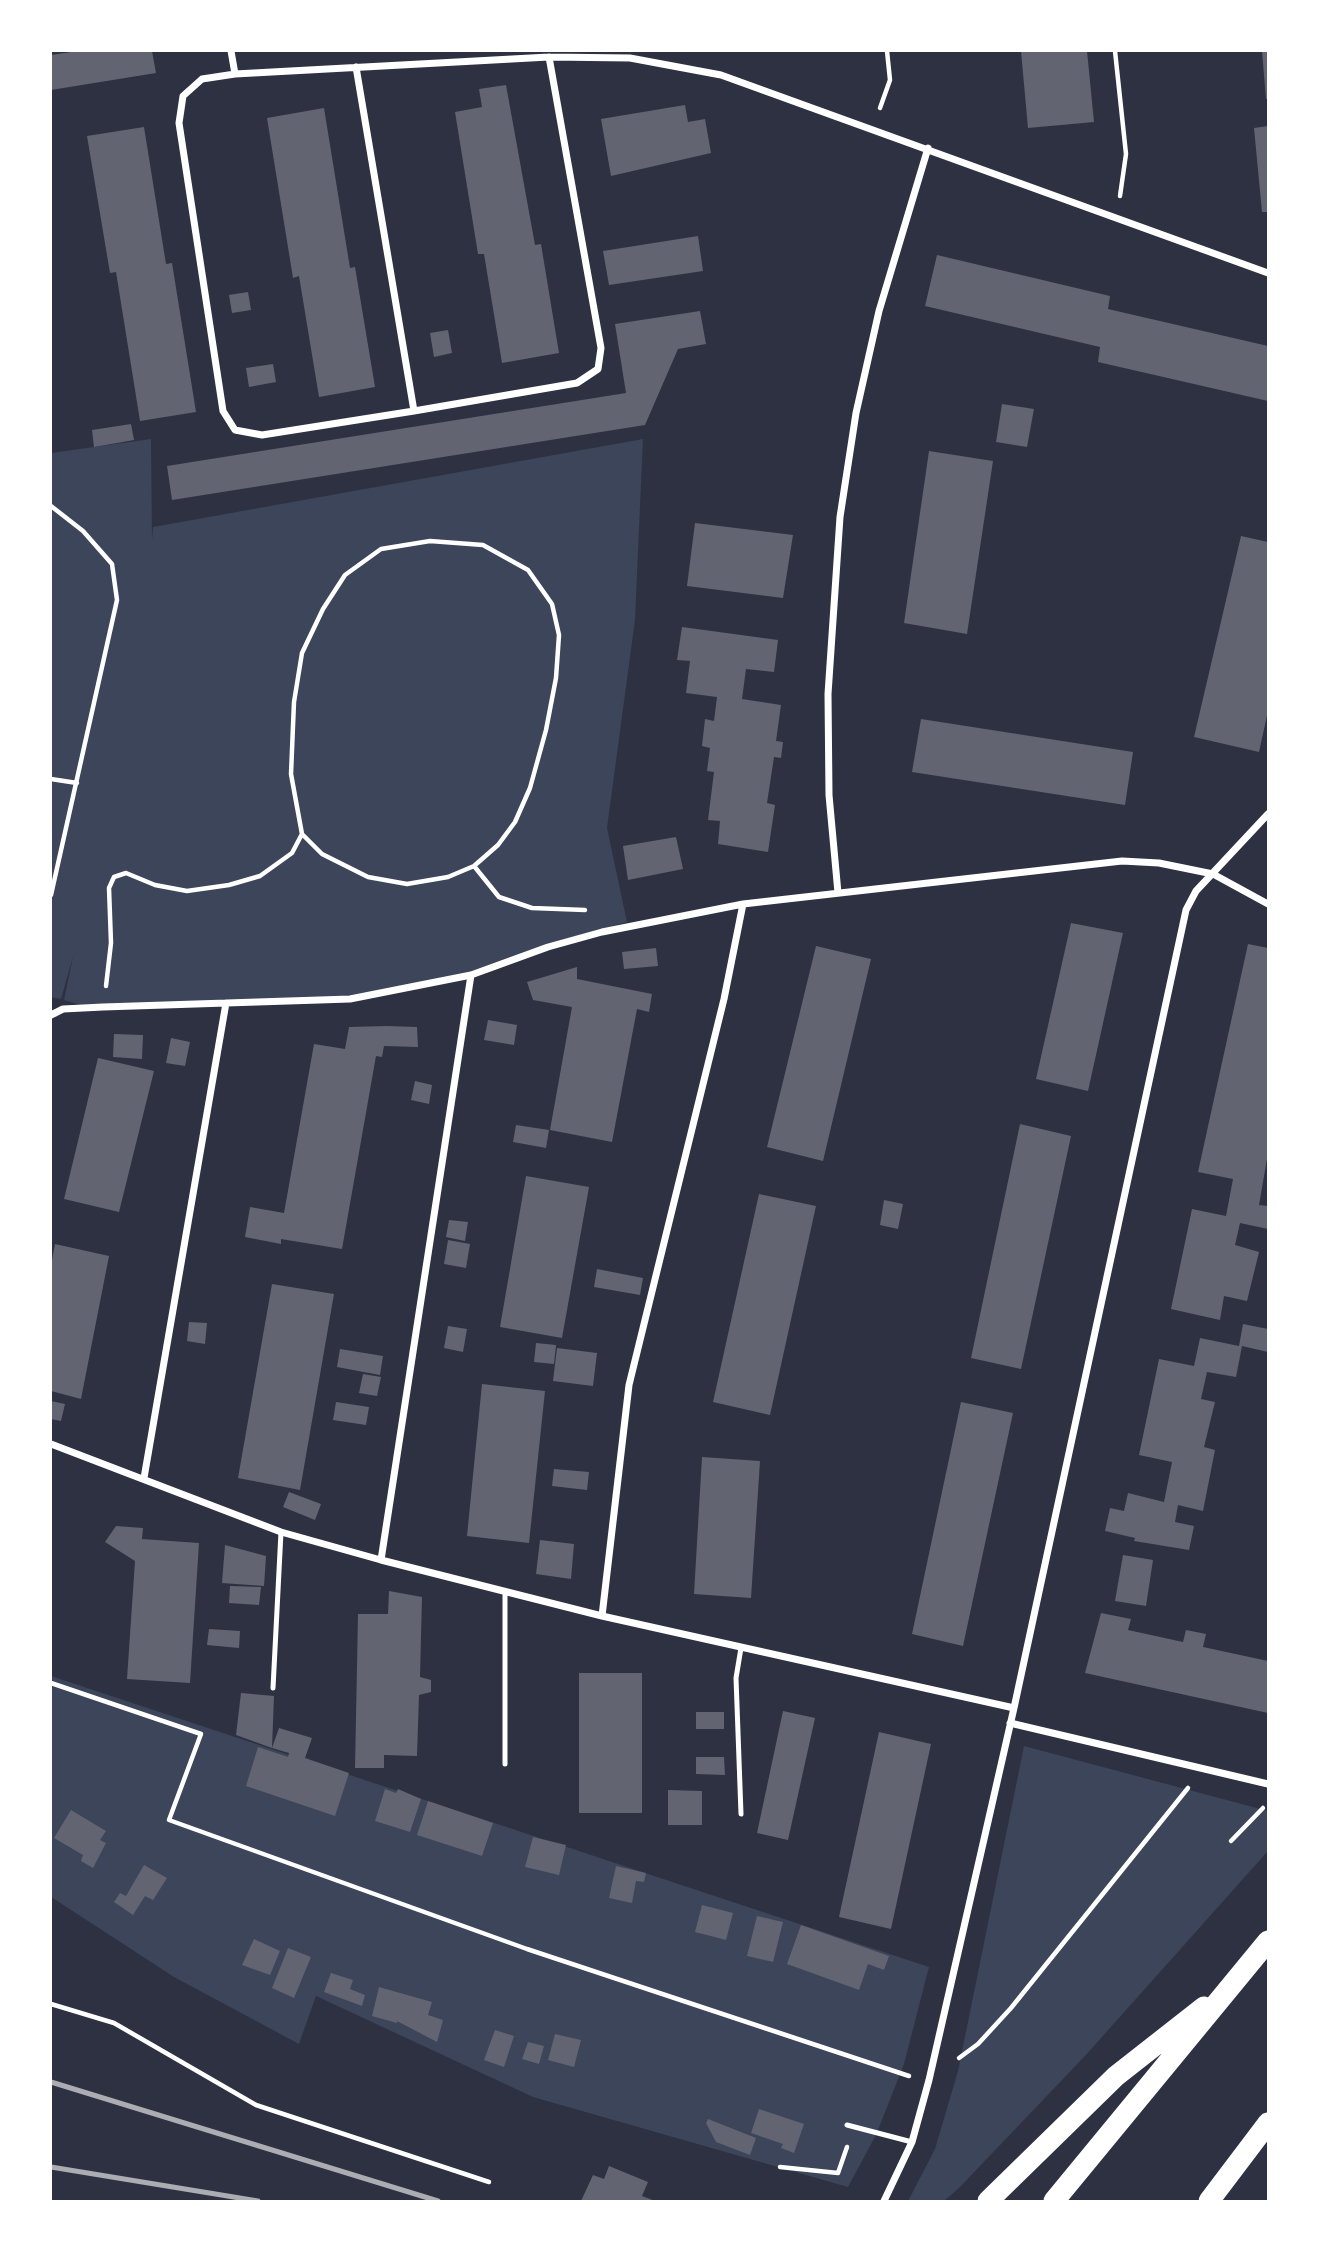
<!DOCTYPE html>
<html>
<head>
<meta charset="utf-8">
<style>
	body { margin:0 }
	#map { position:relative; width:1319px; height:2252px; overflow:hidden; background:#2d3142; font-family:"Playfair Display",serif }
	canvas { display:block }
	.frame { position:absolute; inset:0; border:52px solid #fff; pointer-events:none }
</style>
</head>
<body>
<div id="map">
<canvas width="1319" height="2252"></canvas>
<div class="frame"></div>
</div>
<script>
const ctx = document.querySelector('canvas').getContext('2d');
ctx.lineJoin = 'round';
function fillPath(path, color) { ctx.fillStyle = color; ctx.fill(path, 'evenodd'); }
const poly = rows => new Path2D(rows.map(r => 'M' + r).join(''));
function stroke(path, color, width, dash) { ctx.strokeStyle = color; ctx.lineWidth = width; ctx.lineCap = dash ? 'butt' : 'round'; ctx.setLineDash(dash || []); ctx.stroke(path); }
fillPath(poly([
	[151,439,152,540,153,527,643,439,635,620,607,828,627,922,547,944,471,971,348,998,94,1009,64,1000,73,957,61,999,51,997,51,453],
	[51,1676,929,1967,904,2064,876,2135,848,2187,533,2097,316,1996,299,2044,174,1977,51,1897],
	[1024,1746,1268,1811,1268,1851,1085,2056,959,2188,944,2201,908,2201,935,2149,958,2071]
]), '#3c4559');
fillPath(poly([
	[78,51,152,51,156,73,51,90,51,55],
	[1021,51,1087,51,1094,122,1028,128],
	[1262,51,1268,51,1268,99,1266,99],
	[506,85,535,245,541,244,559,353,502,363,484,254,478,254,455,112,482,107,479,89],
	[685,105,688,122,705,119,711,153,611,176,601,119],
	[324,108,350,268,355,267,375,387,319,397,299,276,293,278,267,118],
	[1268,126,1268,212,1262,212,1254,128],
	[144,127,166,264,172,263,196,412,140,421,116,272,110,273,87,136],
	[698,236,703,271,609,285,603,251],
	[937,255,1110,296,1108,309,1268,346,1268,401,1098,362,1100,347,925,306],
	[248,292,251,310,232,313,229,295],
	[700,311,706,344,678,349,645,425,172,500,167,466,626,393,615,324],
	[448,330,452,353,434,357,430,333],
	[273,364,276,382,249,387,246,368],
	[1002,404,1034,409,1027,447,996,442],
	[131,424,134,440,94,447,92,430],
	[929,451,993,461,967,634,904,623],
	[695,523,793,535,783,598,687,586],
	[1241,536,1268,542,1268,711,1259,752,1194,737],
	[682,627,778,640,774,672,746,669,742,699,781,705,776,741,783,742,781,758,774,757,767,803,775,805,768,852,718,844,720,821,708,820,714,772,707,771,710,748,702,746,705,719,714,721,717,697,686,693,690,661,677,660],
	[921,719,1133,752,1125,805,912,772],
	[676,837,683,869,628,880,623,846],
	[1071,923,1123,933,1088,1091,1036,1079],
	[1248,944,1268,948,1268,1153,1259,1205,1268,1206,1268,1229,1240,1223,1235,1245,1259,1252,1247,1301,1224,1296,1220,1320,1171,1309,1192,1209,1226,1216,1233,1179,1198,1172],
	[816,946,871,959,823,1161,767,1147],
	[656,948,658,966,624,969,622,952],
	[577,967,577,979,652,994,649,1012,637,1009,612,1142,550,1130,572,1007,533,1000,527,982],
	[488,1020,517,1025,514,1045,484,1040],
	[387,1026,417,1027,418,1047,384,1046,382,1057,376,1056,342,1249,281,1239,281,1244,245,1237,250,1207,284,1213,314,1044,345,1049,349,1027],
	[114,1034,143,1035,142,1059,113,1057],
	[171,1038,190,1042,185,1066,166,1063],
	[98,1058,154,1071,119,1212,64,1199],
	[415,1081,432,1085,429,1104,411,1100],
	[1020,1124,1071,1136,1021,1369,971,1358],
	[516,1125,549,1130,546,1148,513,1142],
	[526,1176,589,1187,562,1338,500,1327],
	[759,1194,816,1206,770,1415,713,1402],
	[884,1200,903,1204,898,1229,880,1225],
	[449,1220,468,1222,465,1241,446,1237],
	[448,1240,470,1244,466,1268,444,1264],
	[55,1244,109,1256,81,1399,51,1391,51,1265],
	[597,1269,643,1278,640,1295,594,1287],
	[272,1284,334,1294,300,1490,238,1478],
	[189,1322,207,1323,205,1344,187,1341],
	[1243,1324,1268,1329,1268,1352,1242,1346,1236,1377,1207,1372,1201,1399,1215,1402,1204,1447,1215,1450,1203,1511,1178,1505,1175,1522,1194,1526,1189,1550,1134,1541,1135,1538,1105,1531,1110,1508,1124,1511,1128,1493,1164,1502,1172,1462,1139,1455,1159,1359,1194,1366,1200,1338,1239,1346],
	[448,1326,467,1329,463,1352,444,1348],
	[536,1343,556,1345,554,1364,534,1362],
	[557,1348,597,1353,593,1386,553,1381],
	[340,1349,383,1356,380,1375,337,1367],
	[363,1374,381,1377,377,1396,359,1393],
	[482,1384,545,1391,529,1543,467,1536],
	[51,1401,65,1404,61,1421,51,1419],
	[336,1402,369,1407,366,1425,333,1420],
	[961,1402,1013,1413,963,1646,912,1634],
	[702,1457,760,1461,751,1598,694,1594],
	[554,1469,589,1472,587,1490,552,1486],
	[289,1492,321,1504,315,1520,283,1507],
	[116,1526,143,1528,142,1539,199,1543,190,1683,127,1679,135,1561,105,1542],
	[540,1540,574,1544,571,1579,536,1574],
	[225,1545,266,1556,264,1586,222,1583],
	[1123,1555,1153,1560,1146,1606,1115,1601],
	[230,1586,261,1587,259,1605,229,1603],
	[389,1591,422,1597,420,1677,431,1680,431,1692,419,1695,417,1756,384,1755,384,1768,355,1768,358,1614,388,1614],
	[1101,1613,1131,1619,1128,1630,1183,1642,1186,1630,1206,1634,1203,1647,1268,1661,1268,1713,1085,1673],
	[209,1629,240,1631,239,1648,207,1645],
	[579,1673,642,1673,642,1813,579,1813],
	[241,1693,274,1696,272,1748,279,1728,312,1738,305,1758,349,1773,335,1816,246,1786,258,1747,288,1757,289,1753,272,1748,236,1735],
	[783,1711,815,1718,788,1840,757,1833],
	[696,1712,724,1712,724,1729,696,1729],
	[879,1732,931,1744,891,1929,839,1917],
	[696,1757,724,1757,725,1775,696,1774],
	[385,1789,396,1793,398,1789,421,1799,410,1832,375,1821],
	[668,1790,702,1791,702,1825,668,1825],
	[428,1801,493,1823,482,1856,417,1835],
	[71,1810,106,1831,100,1840,106,1843,93,1868,81,1861,83,1855,54,1838],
	[533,1837,566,1845,559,1875,525,1867],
	[144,1865,167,1878,153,1900,145,1896,133,1915,114,1902,120,1893,126,1896],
	[616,1866,646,1873,644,1882,636,1881,632,1903,609,1898],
	[702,1905,733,1913,726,1940,695,1932],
	[757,1916,783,1922,773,1962,747,1956],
	[801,1925,889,1956,884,1970,868,1964,859,1990,787,1964],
	[254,1939,280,1951,270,1975,242,1965],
	[288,1948,311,1957,294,1998,272,1988],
	[331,1973,353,1980,350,1989,365,1995,362,2006,324,1992],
	[379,1987,432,2002,428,2015,443,2020,437,2042,397,2021,397,2023,372,2016],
	[495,2030,514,2036,504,2067,484,2060],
	[555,2034,581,2040,574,2067,548,2060],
	[528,2042,544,2046,539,2064,522,2059],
	[759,2109,804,2124,794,2153,781,2148,783,2144,751,2133],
	[708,2119,756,2138,750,2155,716,2142,706,2123],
	[609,2166,648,2182,642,2196,655,2201,581,2201,593,2175,604,2179]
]), '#626471');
stroke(poly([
	[1115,51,1126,154,1120,196],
	[880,108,890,80,887,51],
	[51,506,83,531,112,564,117,600,51,895],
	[51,779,77,783],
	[302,834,322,854,368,877,407,884,448,877,474,866],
	[106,986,111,943,109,888,114,877,126,873,155,885,187,891,229,885,260,876,292,853,302,834,291,774,294,702,302,653,323,609,345,575,381,549,430,541,483,545,528,570,552,604,559,635,556,678,546,730,530,788,515,822,498,845,474,866,499,897,532,908,585,910],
	[51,1683,201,1734,169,1820,527,1949,909,2076],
	[1231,1841,1263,1808],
	[51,2004,114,2023,256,2105,489,2182],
	[959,2058,978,2044,1011,2008,1188,1788],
	[780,2167,838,2173,847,2147]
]), '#fff', 4.5);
stroke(poly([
	[505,1592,505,1764],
	[273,1688,281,1532],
	[741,1814,736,1678,741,1648],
	[847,2125,912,2142]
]), '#fff', 5);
stroke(poly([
	[231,51,235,74],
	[549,57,601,348,598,369,577,383,414,411,262,435,235,430,223,411,179,123,183,96,202,79,235,74,549,57,630,58,721,75,1268,273],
	[356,67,414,411],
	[838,893,829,795,828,694,840,517,856,413,879,311,928,148],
	[51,1015,63,1009,103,1007,350,999,471,975,548,947,602,932,743,904,1122,861,1159,863,1213,874,1268,904],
	[51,1444,281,1532,381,1560,602,1616,1014,1708],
	[144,1478,226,1003],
	[381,1560,471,975],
	[602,1616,629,1385,724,999,743,904],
	[1010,1723,1268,1784],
	[884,2201,912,2142,929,2080,1014,1708,1186,910,1196,891,1268,814]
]), '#fff', 7);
stroke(poly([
	[988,2201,1116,2076,1204,2007],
	[1054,2201,1268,1941],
	[1209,2201,1268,2123]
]), '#fff', 21);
stroke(poly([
	[51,2082,438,2201],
	[51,2167,258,2201]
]), '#abadb3', 5);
</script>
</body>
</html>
